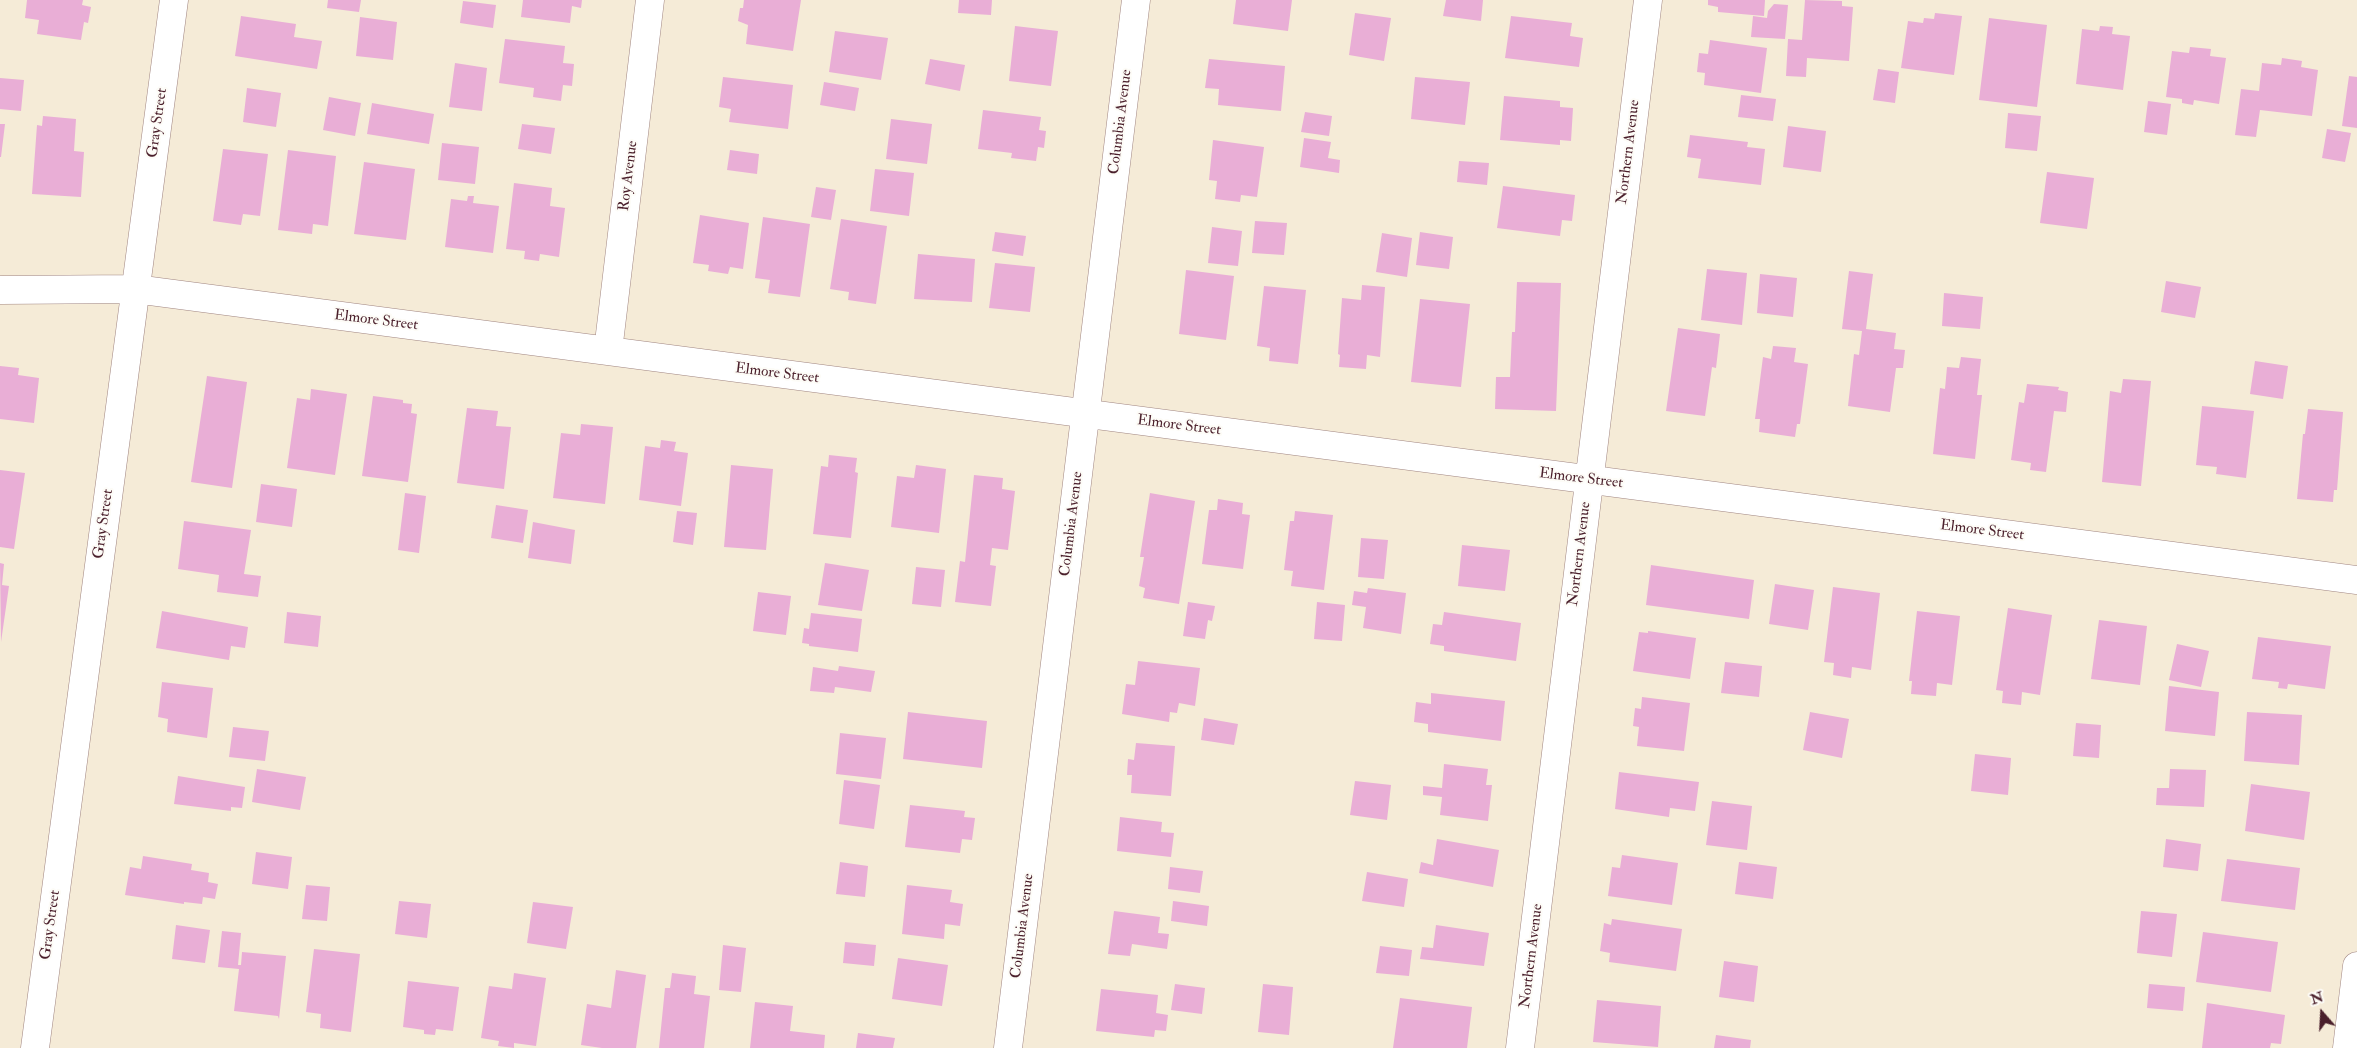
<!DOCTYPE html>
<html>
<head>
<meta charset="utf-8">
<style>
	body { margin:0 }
	#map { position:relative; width:2357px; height:1048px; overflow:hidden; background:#f5ebd7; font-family:"IM FELL Double Pica",serif }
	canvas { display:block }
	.north { position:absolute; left:2297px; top:988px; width:50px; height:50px; -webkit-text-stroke:4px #fdfcf7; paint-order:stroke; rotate:341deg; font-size:14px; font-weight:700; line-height:20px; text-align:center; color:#4a1f2b }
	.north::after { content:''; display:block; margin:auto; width:18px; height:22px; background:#4a1f2b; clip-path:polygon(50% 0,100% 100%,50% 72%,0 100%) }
</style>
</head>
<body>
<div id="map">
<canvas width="2357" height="1048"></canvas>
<div class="north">N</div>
</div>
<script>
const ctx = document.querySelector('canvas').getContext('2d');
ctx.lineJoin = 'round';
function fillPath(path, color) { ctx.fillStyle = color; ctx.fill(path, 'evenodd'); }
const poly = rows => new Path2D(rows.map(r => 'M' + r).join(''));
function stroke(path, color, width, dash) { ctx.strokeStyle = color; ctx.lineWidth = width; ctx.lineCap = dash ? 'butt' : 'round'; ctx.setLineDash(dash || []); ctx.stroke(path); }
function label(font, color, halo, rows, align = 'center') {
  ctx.font = font + ' "IM FELL Double Pica",serif'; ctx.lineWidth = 4; ctx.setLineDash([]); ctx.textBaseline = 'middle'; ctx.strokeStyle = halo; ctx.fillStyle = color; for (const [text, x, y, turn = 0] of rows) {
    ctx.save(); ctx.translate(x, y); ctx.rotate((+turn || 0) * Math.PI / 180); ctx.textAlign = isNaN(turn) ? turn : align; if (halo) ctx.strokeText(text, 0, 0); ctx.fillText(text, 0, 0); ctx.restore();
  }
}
fillPath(poly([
	[27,0,83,0,82,5,91,7,88,23,84,22,81,40,37,34,39,20,25,18],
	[328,0,361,0,359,12,327,8],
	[523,0,582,0,581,8,572,6,570,23,521,17],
	[744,0,801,0,793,51,746,44,748,25,738,21,740,8,743,8],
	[959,0,992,0,991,15,958,13],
	[1236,0,1292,0,1288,31,1233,24],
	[1446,0,1483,0,1481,21,1443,16],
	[1708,0,1765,0,1764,16,1718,12,1718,7,1708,5],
	[1805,0,1842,1,1842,6,1853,7,1849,61,1807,58,1806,77,1786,76,1788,39,1802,40],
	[463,1,496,5,493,28,460,23],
	[1774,4,1788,5,1785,39,1751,37,1753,16,1767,18,1768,11],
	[1355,13,1391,18,1384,61,1349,55],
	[1935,13,1962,16,1954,75,1901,68,1908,21,1923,23,1924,18,1934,19],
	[241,16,296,24,294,37,322,41,317,69,235,56],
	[1511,16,1572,23,1570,36,1583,38,1579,67,1505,58],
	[360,17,397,22,393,60,356,56],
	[1989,18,2047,25,2037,107,1979,100],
	[1015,26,1058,31,1051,86,1009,81],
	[2100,26,2113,27,2112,34,2130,36,2123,90,2076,84,2082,29,2099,31],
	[835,31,888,38,881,80,829,72],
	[505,39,565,46,563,63,574,64,572,86,563,85,561,101,533,97,534,88,499,83],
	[1710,40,1767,48,1761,93,1704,85,1705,73,1697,72,1699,53,1708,54],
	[2190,47,2211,49,2210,56,2226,58,2219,104,2194,100,2193,105,2182,103,2182,99,2166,97,2172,51,2189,53],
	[2282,58,2302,61,2301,67,2318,70,2312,116,2260,110,2256,137,2235,135,2241,89,2259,91,2262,63,2281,65],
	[930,59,965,65,960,91,925,84],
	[1209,59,1285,66,1281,111,1218,105,1219,89,1205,88],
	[455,63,487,68,482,111,449,107],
	[1878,69,1899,72,1895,103,1873,100],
	[2349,76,2357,77,2357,128,2342,126],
	[723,77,793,85,788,129,729,122,731,109,719,107],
	[1415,77,1470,82,1465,125,1411,119],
	[0,78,24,80,21,111,0,109],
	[824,82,859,88,855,111,820,105],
	[247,88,281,93,276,127,243,122],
	[1741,95,1776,99,1773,121,1738,117],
	[1504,96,1560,101,1560,107,1573,108,1571,141,1560,140,1560,145,1500,140],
	[329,97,361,103,355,136,323,130],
	[2148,101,2171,104,2167,135,2144,132],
	[372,103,434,114,429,144,367,134],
	[983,110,1041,117,1039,130,1046,131,1044,148,1038,147,1036,161,1011,158,1012,153,978,149],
	[1305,112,1332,116,1329,136,1301,132],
	[2008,113,2041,116,2037,151,2005,148],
	[43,116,76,119,74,151,84,152,81,197,32,194,37,125,42,126],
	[891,119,932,124,927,164,886,159],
	[0,124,5,124,1,157,0,157],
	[522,124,555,128,551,154,518,149],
	[1788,126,1826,131,1821,172,1783,167],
	[2327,129,2351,133,2345,162,2322,158],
	[1690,135,1748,142,1747,147,1765,149,1761,185,1698,178,1701,159,1687,157],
	[1304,138,1331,142,1328,158,1340,160,1339,173,1300,167],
	[1213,140,1264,147,1257,197,1241,195,1240,202,1215,199,1217,181,1209,180],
	[442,143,479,147,475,184,438,180],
	[223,149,268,154,260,216,243,214,241,225,213,221],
	[288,150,336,156,328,226,313,224,312,234,278,230],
	[730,150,759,154,757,174,727,170],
	[1459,161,1489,163,1487,185,1457,182],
	[364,162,415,169,406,240,354,234],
	[875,169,914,173,909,216,870,211],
	[2047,172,2094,178,2087,229,2040,223],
	[514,183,552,188,550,206,565,208,559,257,540,254,539,261,524,259,525,251,506,249],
	[1503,186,1575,195,1572,221,1562,220,1560,236,1497,228],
	[816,187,836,190,831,220,811,217],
	[468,196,474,196,473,203,499,206,493,253,445,247,451,199,467,201],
	[700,215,749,223,743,269,730,267,728,274,708,271,709,265,693,263],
	[763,217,810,224,800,297,768,293,770,280,755,278],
	[841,219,887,226,876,304,848,300,849,292,830,289],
	[1255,221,1287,223,1284,255,1252,253],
	[1212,227,1242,231,1238,266,1208,263],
	[995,232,1026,236,1023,256,992,251],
	[1420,232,1453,237,1449,269,1416,265],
	[1382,233,1412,238,1407,277,1376,272],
	[918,254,975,259,972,302,914,299],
	[995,263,1035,267,1030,312,989,308],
	[1707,269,1747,273,1742,325,1701,320],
	[1186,270,1234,276,1226,340,1179,334],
	[1849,271,1873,274,1866,329,1896,333,1894,349,1905,350,1903,368,1896,368,1890,412,1848,406,1854,354,1859,355,1862,331,1842,329],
	[1760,274,1797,278,1793,317,1757,313],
	[2166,281,2201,287,2195,318,2161,312],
	[1517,282,1561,283,1556,411,1495,409,1496,377,1510,377,1512,332,1515,332],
	[1362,285,1385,287,1380,357,1367,355,1366,369,1339,367,1340,355,1338,354,1342,298,1361,300],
	[1264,286,1306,290,1298,364,1269,361,1270,348,1257,346],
	[1944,293,1983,297,1980,329,1942,326],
	[1420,299,1470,304,1461,387,1411,382],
	[1678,328,1720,334,1716,368,1712,367,1705,416,1666,411],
	[1773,346,1796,348,1794,362,1808,364,1800,424,1797,424,1795,437,1759,432,1760,419,1755,419,1763,357,1771,359],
	[1961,357,1981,359,1977,395,1982,395,1975,459,1933,454,1940,388,1945,389,1947,367,1959,368],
	[2255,361,2288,366,2283,399,2250,394],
	[0,366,19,368,18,375,39,378,34,423,0,419],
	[207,376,247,382,232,488,191,482],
	[2123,379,2151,381,2141,486,2102,482,2110,391,2121,393],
	[2027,384,2059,387,2058,390,2068,392,2066,412,2054,411,2046,472,2030,470,2031,463,2011,460,2019,402,2024,403],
	[311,389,347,394,335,475,287,468,297,398,310,400],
	[373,396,403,400,403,403,412,404,411,413,417,414,408,482,362,476],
	[2202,406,2254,411,2246,478,2216,474,2217,467,2196,465],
	[467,408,498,411,496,426,511,427,504,489,457,483],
	[2308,409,2343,412,2337,490,2334,490,2333,502,2297,499,2303,434,2305,434],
	[581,424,613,427,605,504,553,498,561,433,580,435],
	[661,440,676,442,674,451,688,453,681,506,639,500,645,446,660,448],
	[829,455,857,458,855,472,858,473,851,538,813,534,821,466,828,467],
	[731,465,773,469,766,550,724,547],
	[916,465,946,469,939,533,891,527,897,476,914,478],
	[0,470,25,473,14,549,0,547],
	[974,475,1003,478,1002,489,1015,491,1008,550,992,548,990,565,996,566,991,606,955,602,960,561,965,562],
	[261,484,297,489,292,527,256,522],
	[405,493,426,496,419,553,398,550],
	[1150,493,1195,501,1179,604,1143,598,1145,588,1139,586,1144,557,1140,557],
	[1218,499,1243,503,1242,514,1250,515,1243,569,1202,564,1209,510,1217,510],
	[496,505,528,510,523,543,491,538],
	[677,511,697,513,693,545,673,542],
	[1295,511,1333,515,1324,590,1291,586,1293,571,1284,570,1290,521,1294,521],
	[184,521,251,530,244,574,261,576,258,597,217,592,219,575,178,569],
	[533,522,575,530,571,564,528,558],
	[1361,538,1388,540,1384,579,1358,577],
	[1462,545,1510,550,1505,591,1458,586],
	[0,563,4,564,2,585,9,586,1,642],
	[825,563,869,570,862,611,818,605],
	[1651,565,1754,580,1749,619,1646,605],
	[916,567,945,570,941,607,912,604],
	[1775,584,1814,590,1808,630,1769,624],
	[1833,587,1880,593,1871,670,1852,667,1851,678,1833,675,1834,663,1824,662],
	[1368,588,1406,593,1401,634,1363,628,1366,607,1352,605,1354,591,1367,593],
	[758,592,791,596,786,635,753,631],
	[1188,602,1215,606,1212,621,1208,620,1205,639,1183,636],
	[1317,602,1345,605,1342,641,1314,639],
	[2008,608,2052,615,2040,695,2022,692,2021,705,2002,703,2003,691,1996,690],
	[162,611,248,627,245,648,231,646,229,660,156,648],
	[1917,611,1960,616,1952,685,1937,683,1936,696,1911,694,1912,681,1909,681],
	[287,612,321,616,318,647,284,643],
	[1444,612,1521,623,1516,661,1444,651,1444,646,1430,644,1433,624,1442,625],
	[811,613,862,619,858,652,809,646,809,644,802,643,804,628,809,629],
	[2099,620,2147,626,2140,685,2091,679],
	[1648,631,1696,638,1690,679,1633,671,1639,632,1648,633],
	[2258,637,2331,646,2325,689,2288,684,2287,689,2278,688,2279,682,2252,679],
	[2177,644,2209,651,2201,687,2169,680],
	[1138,661,1200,668,1195,706,1179,703,1177,713,1170,712,1169,722,1122,714,1126,684,1135,685],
	[1725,662,1762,666,1759,697,1721,693],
	[839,666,875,671,871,692,835,687,834,693,810,691,813,667,838,671],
	[162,682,213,688,207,738,167,732,168,719,158,717],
	[2169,686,2219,692,2215,736,2165,731],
	[1431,693,1505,701,1501,741,1428,732,1428,724,1414,722,1416,702,1431,704],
	[1642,697,1690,703,1684,751,1637,746,1639,727,1633,726,1635,708,1641,709],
	[908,712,987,721,982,768,903,759],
	[1810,712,1849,719,1842,758,1803,750],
	[2247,712,2302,715,2299,765,2244,761],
	[1204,718,1238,724,1234,745,1201,740],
	[2076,723,2101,725,2099,758,2073,756],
	[233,727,269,731,265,761,229,757],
	[840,733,886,738,881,779,836,774],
	[1136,743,1175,746,1171,796,1131,793,1132,775,1127,775,1128,759,1134,760],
	[1975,754,2011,758,2008,795,1971,791],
	[1444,764,1488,769,1486,785,1492,785,1488,821,1440,815,1442,797,1423,795,1423,786,1442,788],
	[257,769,306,777,300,810,252,802],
	[2170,769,2206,770,2204,807,2156,805,2157,788,2169,788],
	[1619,772,1699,782,1695,811,1670,808,1669,817,1615,809],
	[178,776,245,787,242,808,231,807,231,811,174,804],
	[844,780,880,785,874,829,839,824],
	[1355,781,1391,785,1387,820,1350,815],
	[2251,784,2310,792,2304,840,2245,831],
	[1712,801,1752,806,1747,850,1706,845],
	[910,805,965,811,964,817,975,818,972,840,962,839,960,853,905,847],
	[1120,817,1162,822,1161,832,1174,833,1171,857,1117,851],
	[1437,839,1499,850,1493,887,1419,873,1421,862,1433,865],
	[2166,839,2201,844,2198,871,2163,867],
	[256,852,292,857,288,889,252,884],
	[1622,855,1678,863,1672,905,1608,896,1612,867,1620,868],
	[143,856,192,864,191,870,209,873,208,882,218,884,215,899,203,897,202,904,184,902,184,904,125,895,130,867,141,869],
	[2227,859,2300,868,2295,910,2221,901],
	[840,862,868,866,865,897,836,894],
	[1739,862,1777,867,1773,899,1735,894],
	[1170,867,1203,871,1200,893,1168,889],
	[1367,872,1408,879,1404,907,1362,901],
	[306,885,330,887,327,921,302,919],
	[907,885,952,890,950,902,963,904,960,926,945,924,944,939,902,934],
	[399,901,431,904,427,938,395,934],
	[1173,901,1209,906,1207,926,1171,921],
	[533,902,573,907,566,949,527,943],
	[1114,911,1160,917,1158,933,1169,934,1167,949,1132,944,1130,956,1108,954],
	[2141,911,2177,914,2172,957,2137,953],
	[1612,919,1682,929,1676,971,1609,962,1610,953,1600,951,1604,923,1611,925],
	[176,925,210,930,205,963,172,959],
	[1436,925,1489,933,1484,966,1420,959,1422,947,1433,948],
	[222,931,241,933,238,965,241,965,242,952,286,956,279,1019,278,1016,234,1011,239,969,218,967],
	[2203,932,2278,942,2271,992,2196,982],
	[845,942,876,945,874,966,843,963],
	[723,945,746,948,741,992,719,990],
	[1380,946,1412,950,1409,976,1376,973],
	[314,949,360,954,351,1032,320,1028,321,1014,306,1012],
	[898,958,948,965,942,1006,892,999],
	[1724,961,1758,966,1754,1002,1719,997],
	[616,970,646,975,636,1048,602,1048,581,1045,587,1004,611,1008],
	[514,973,546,978,536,1046,514,1043,514,1048,498,1046,499,1041,481,1038,489,986,512,989],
	[672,973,696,976,694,994,710,996,704,1048,659,1048,665,988,670,988],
	[408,981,459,987,453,1031,436,1029,435,1035,424,1034,424,1030,403,1027],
	[1175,984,1205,988,1202,1014,1171,1010],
	[1263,984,1293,987,1289,1035,1258,1032],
	[2149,984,2185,987,2183,1011,2147,1008],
	[1101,989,1158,995,1156,1013,1168,1015,1166,1031,1155,1030,1154,1037,1096,1031],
	[1400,998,1472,1007,1467,1048,1393,1048],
	[1597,1000,1661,1006,1658,1047,1593,1042],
	[755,1002,793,1006,790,1031,825,1035,824,1048,750,1048],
	[2207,1003,2285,1015,2281,1044,2271,1043,2270,1048,2202,1048],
	[858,1033,895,1038,893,1048,856,1048],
	[1716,1035,1751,1040,1750,1048,1714,1048]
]), '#e9aed6');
const minor = poly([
	[0,290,135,289,2357,580],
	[608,351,650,0],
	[35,1048,174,0],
	[1008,1048,1136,0],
	[1520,1048,1648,0],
	[2347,1048,2357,966]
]);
stroke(minor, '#a08581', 29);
stroke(minor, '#fff', 28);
label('15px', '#4a1f2b', '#fdfcf7', [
	["Columbia Avenue",1121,122,-83],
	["Gray Street",158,123,-82],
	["Northern Avenue",1629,152,-83],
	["Roy Avenue",629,176,-83],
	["Elmore Street",376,321,7],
	["Elmore Street",777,374,7],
	["Elmore Street",1179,426,7],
	["Elmore Street",1581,479,7],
	["Gray Street",104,524,-82],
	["Columbia Avenue",1072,524,-83],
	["Elmore Street",1982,531,7],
	["Northern Avenue",1580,554,-83],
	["Gray Street",51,925,-82],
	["Columbia Avenue",1023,926,-83],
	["Northern Avenue",1532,956,-83]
]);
</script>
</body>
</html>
